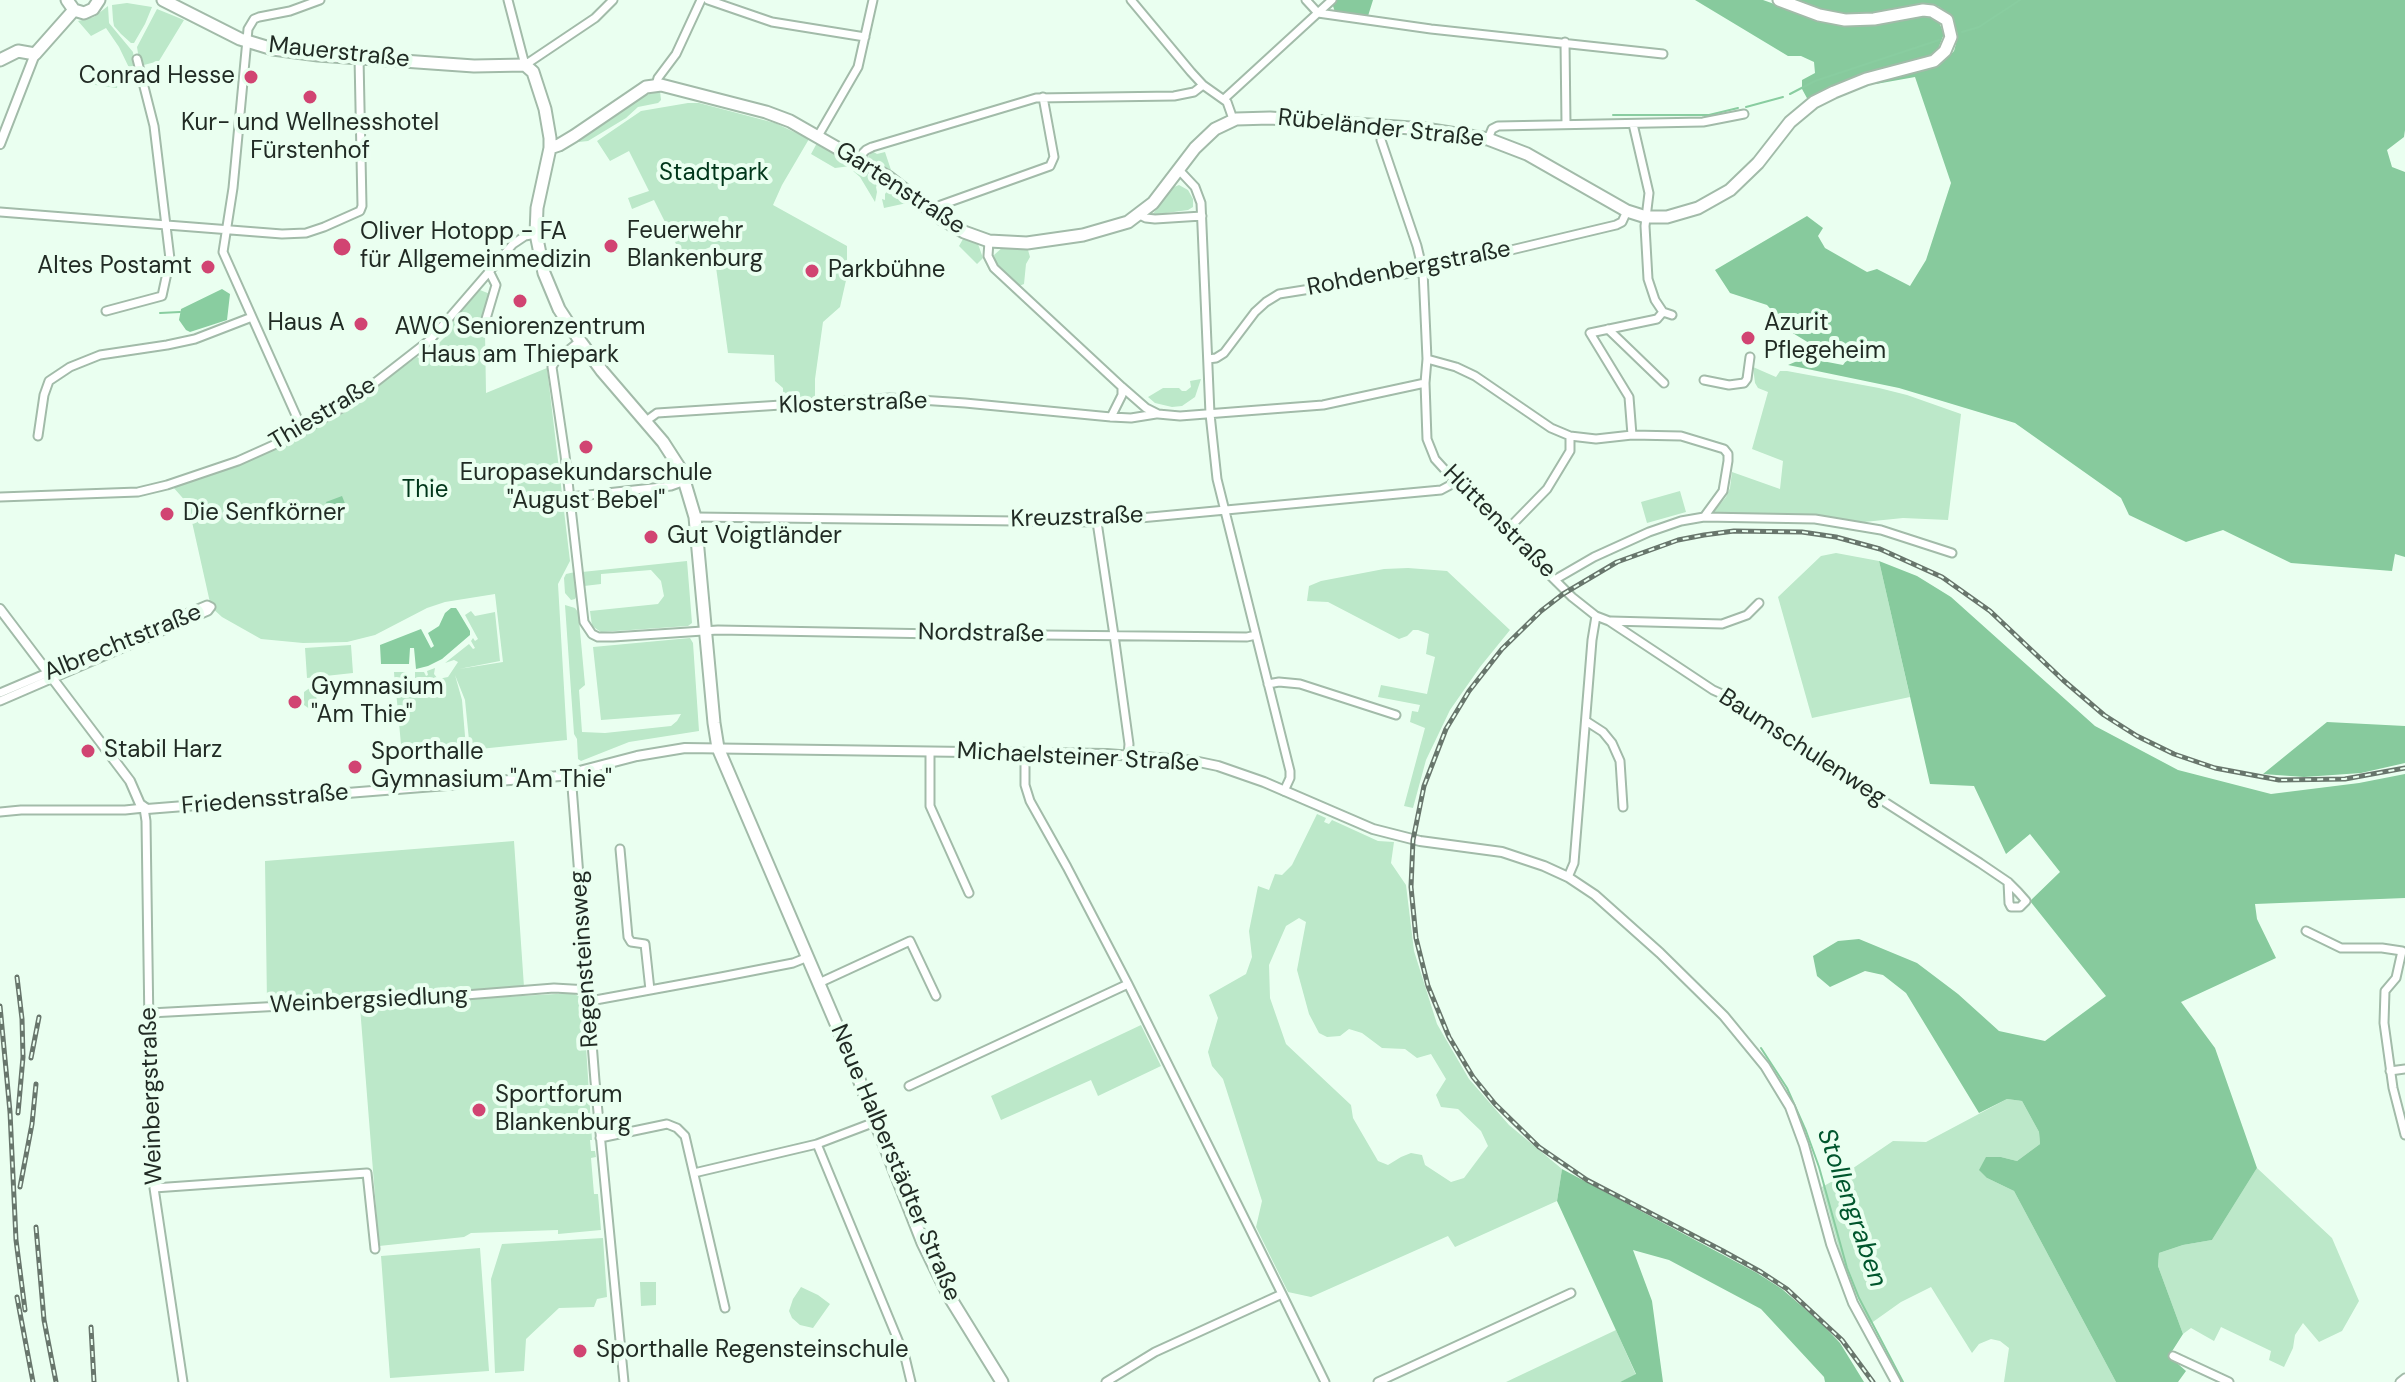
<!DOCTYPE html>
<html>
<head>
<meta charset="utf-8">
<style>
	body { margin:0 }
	canvas { display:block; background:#eafff0 }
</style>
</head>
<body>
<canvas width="2405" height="1382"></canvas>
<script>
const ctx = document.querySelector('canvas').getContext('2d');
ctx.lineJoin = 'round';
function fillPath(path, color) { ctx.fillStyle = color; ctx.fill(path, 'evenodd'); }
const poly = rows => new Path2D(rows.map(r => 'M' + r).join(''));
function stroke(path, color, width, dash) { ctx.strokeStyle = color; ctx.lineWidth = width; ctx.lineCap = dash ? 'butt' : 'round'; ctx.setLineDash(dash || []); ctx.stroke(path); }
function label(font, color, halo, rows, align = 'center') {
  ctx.font = font + ' "DM Sans",sans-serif'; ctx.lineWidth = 8; ctx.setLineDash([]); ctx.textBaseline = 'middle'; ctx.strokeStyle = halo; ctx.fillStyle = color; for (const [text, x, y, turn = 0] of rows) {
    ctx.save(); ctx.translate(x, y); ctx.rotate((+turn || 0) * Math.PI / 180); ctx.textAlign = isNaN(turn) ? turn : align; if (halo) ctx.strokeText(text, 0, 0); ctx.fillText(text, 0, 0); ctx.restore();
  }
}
fillPath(poly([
	[127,3,152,7,145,24,134,43,131,43,121,34,114,26,113,20,112,5],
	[108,6,109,23,133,52,136,72,135,80,119,47,106,28,91,36,78,21,94,17],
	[157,9,184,20,159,61,140,66,137,47],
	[91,67,119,71,117,88,88,84],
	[660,91,661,100,658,103,638,107,626,118,588,141,579,142,579,140,642,96],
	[688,103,699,103,775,123,809,139,782,185,773,205,847,246,847,276,840,307,823,322,815,379,815,400,783,402,783,388,775,381,774,355,728,353,713,246,683,258,654,200,632,209,628,198,649,191,629,151,610,161,597,141,641,111],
	[817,143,852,163,851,166,835,168,811,154],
	[872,151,877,154,885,152,891,170,888,172,871,161,868,157],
	[855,165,880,180,876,187,877,192,875,202,860,177,853,171],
	[1179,185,1188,190,1193,199,1193,207,1188,210,1152,215,1174,187],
	[890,187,908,202,907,203,884,208,882,199,885,200,885,194],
	[963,239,968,239,978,244,983,258,977,264,959,246],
	[1003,247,1025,247,1028,250,1030,257,1026,264,1024,284,1019,286,996,264,994,255],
	[480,290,490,294,480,328,485,332,486,393,547,368,570,561,558,584,567,740,470,750,465,700,455,675,462,700,466,748,402,755,396,691,400,690,400,687,395,687,394,672,406,672,407,678,415,678,415,672,424,672,426,676,428,675,427,671,435,668,434,674,438,679,448,677,458,662,454,660,445,663,469,644,473,649,475,648,471,641,473,638,475,641,478,639,465,615,471,611,475,616,495,612,500,661,459,669,503,662,495,594,445,602,427,608,375,635,347,642,303,643,261,639,222,617,211,607,188,504,173,487,238,464,308,431,344,409,417,357,422,360,450,332,447,328],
	[1753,367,1776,377,1780,371,1787,371,1879,388,1907,395,1961,414,1948,520,1903,518,1864,522,1824,517,1716,515,1714,511,1726,497,1730,488,1732,472,1780,489,1783,461,1752,449,1768,392,1758,388,1755,383],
	[1201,379,1195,397,1182,406,1172,407,1155,403,1148,397,1163,388,1179,388,1182,391,1186,391,1191,387,1190,381],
	[1680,491,1686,512,1647,523,1641,502],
	[1836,553,1879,561,1910,697,1812,718,1778,597,1821,556],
	[687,561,692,623,688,626,601,632,592,626,590,611,658,604,664,596,661,581,651,570,601,574,601,584,584,586,582,572],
	[1408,568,1447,571,1510,630,1480,667,1450,710,1426,760,1413,808,1404,806,1425,728,1410,722,1412,711,1418,712,1420,705,1378,697,1381,685,1427,694,1435,657,1426,654,1429,634,1418,630,1413,630,1407,636,1399,639,1328,602,1307,601,1309,586,1321,581,1384,569],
	[575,572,577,595,575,599,571,600,565,593,564,578,566,574],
	[565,605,575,608,578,612,579,620,585,685,579,690,582,732,605,733,671,726,677,721,681,714,601,720,593,647,690,638,693,643,699,731,629,742,581,761,578,759,577,739,574,734],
	[351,645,353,673,307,678,305,648],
	[311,687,316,691,317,703,311,710,304,705,304,692],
	[1317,814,1326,818,1324,822,1329,824,1332,820,1378,841,1394,842,1391,863,1406,885,1414,951,1437,1024,1469,1079,1509,1125,1562,1169,1557,1201,1455,1247,1448,1236,1311,1297,1288,1292,1256,1227,1262,1201,1223,1079,1212,1066,1208,1052,1218,1018,1209,995,1246,974,1252,957,1249,931,1258,886,1269,890,1275,874,1282,875,1292,865],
	[1299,918,1306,922,1297,970,1309,1014,1319,1033,1327,1037,1340,1036,1349,1029,1362,1033,1382,1048,1405,1049,1417,1058,1431,1054,1446,1079,1436,1095,1441,1107,1458,1109,1481,1131,1488,1146,1464,1178,1451,1182,1425,1165,1422,1155,1411,1153,1401,1157,1388,1165,1378,1161,1353,1118,1351,1105,1286,1044,1270,998,1269,965,1286,926],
	[514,841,524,987,267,1003,265,861],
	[573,993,583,999,592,1140,590,1140,591,1151,595,1151,596,1157,591,1158,594,1194,598,1194,601,1230,558,1234,558,1230,471,1233,464,1237,379,1246,360,1007,453,1000,466,1003,469,999],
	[1141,1025,1161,1066,1098,1096,1091,1080,1001,1120,991,1096],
	[2007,1099,2022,1101,2039,1132,2040,1144,2017,1161,2001,1157,1987,1178,2014,1191,2116,1382,2004,1382,2009,1348,2000,1341,1991,1339,1979,1344,1972,1353,1931,1287,1901,1302,1870,1324,1845,1271,1822,1187,1840,1177,1893,1141,1926,1142],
	[2257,1168,2332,1238,2359,1301,2342,1331,2319,1342,2303,1323,2295,1335,2293,1348,2284,1367,2269,1360,2271,1351,2221,1327,2214,1341,2191,1328,2183,1334,2158,1266,2159,1253,2183,1245,2212,1240],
	[603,1238,607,1297,597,1299,594,1307,559,1308,526,1339,524,1371,495,1373,491,1279,502,1244],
	[480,1248,489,1371,390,1378,381,1256],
	[640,1282,656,1282,656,1305,641,1306],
	[801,1287,818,1295,830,1304,813,1328,800,1325,792,1318,789,1311,793,1299],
	[1616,1330,1636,1375,1620,1382,1506,1382]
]), '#bce8c9');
fillPath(poly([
	[1331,0,1373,0,1368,16,1335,12],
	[1695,0,1763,0,1831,24,1845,26,1869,26,1927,16,1939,22,1944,34,1938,49,1929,56,1850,79,1831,87,1808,100,1802,89,1802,80,1815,73,1814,62,1801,56,1788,56],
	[1792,0,2405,0,2405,130,2404,137,2387,150,2392,167,2405,172,2405,557,2395,554,2392,571,2291,563,2223,530,2186,542,2129,515,2121,498,2015,423,1899,388,1788,365,1802,359,1817,360,1843,365,1846,361,1847,346,1825,342,1823,349,1819,349,1791,332,1767,305,1730,293,1715,270,1807,216,1823,228,1818,236,1825,248,1867,272,1877,269,1910,286,1926,260,1951,183,1915,77,1876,84,1875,82,1939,66,1954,51,1958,36,1954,21,1950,15,1938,6,1917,7,1866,16,1835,14],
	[1879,561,1917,576,1951,597,2095,726,2178,770,2271,794,2359,783,2405,774,2405,898,2255,904,2257,919,2276,958,2181,1002,2215,1048,2257,1168,2212,1240,2183,1245,2159,1253,2158,1266,2183,1334,2169,1356,2186,1371,2178,1382,2116,1382,2014,1191,1987,1178,1979,1170,1986,1157,2001,1157,2017,1161,2040,1144,2039,1132,2022,1101,2007,1099,1979,1113,1906,993,1883,975,1865,971,1830,987,1817,976,1813,956,1838,941,1859,939,1917,963,1958,994,1999,1031,2045,1041,2106,996,2030,901,2060,872,2030,834,2006,854,1974,786,1930,784],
	[2327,722,2405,726,2405,763,2361,773,2304,777,2263,774],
	[1562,1169,1757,1273,1782,1289,1820,1322,1840,1343,1864,1382,1825,1382,1824,1377,1761,1309,1669,1260,1633,1250,1652,1301,1663,1382,1620,1382,1636,1374,1557,1201]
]), '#87ca9d');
fillPath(poly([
	[222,289,230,294,227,320,190,332,186,330,179,320,181,309],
	[342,496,348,511,333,517,326,502],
	[451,608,456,608,458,611,470,631,470,635,442,659,428,666,416,669,414,648,410,648,409,664,381,664,380,645,421,629,431,648,434,646,428,633,439,626,445,613]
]), '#89cda0');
stroke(poly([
	[1962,32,1979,27,2020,0],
	[1790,94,1815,81,1939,40],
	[1746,107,1783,97],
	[1613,115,1709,115,1738,108],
	[160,313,180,312],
	[1761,1048,1787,1088,1806,1131,1819,1167,1847,1268,1859,1298,1903,1382]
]), '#89cda0', 2);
const minor = poly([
	[508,0,525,65,595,18,613,0],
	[708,0,772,22,865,37],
	[1131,0,1191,72,1203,85,1227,102,1233,119],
	[1306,0,1318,13],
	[1318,13,1431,29,1663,54],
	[1565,42,1566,124],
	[656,85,658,78,676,54,701,0],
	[1224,99,1332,0],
	[1633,124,1649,193,1645,226,1648,279,1655,300,1663,312,1672,315],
	[1381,125,1381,140,1417,246,1423,271,1427,359,1425,383,1427,439,1435,459,1456,482,1572,597,1596,616,1609,621,1713,690,1733,699,1805,751,1980,863,2008,882,2018,892,2026,901,2020,907,2011,907,2009,903,2008,882],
	[818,136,858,67,873,0],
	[1488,139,1492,129,1498,126,1703,122,1744,114],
	[858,158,866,150,872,147,1036,98,1174,96,1194,92,1203,85],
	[1179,170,1195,187,1201,203,1210,414,1217,479,1290,771,1290,778,1284,791],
	[0,212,282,234,306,233,324,227,360,211,362,206,359,57],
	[933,212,941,205,1050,166,1054,157,1043,97],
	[1140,215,1146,218,1155,219,1202,216],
	[989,241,988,256,994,268,1122,387,1146,408,1158,414,1180,416,1323,405,1425,383],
	[106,311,162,296,170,259,154,126,137,59],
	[483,329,496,285,489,271],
	[1608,329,1664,383],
	[580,341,556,360,552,367,565,455,584,622,592,634,598,637,613,637,718,630,939,634,1247,637,1256,635],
	[1208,359,1216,358,1224,353,1255,312,1266,302,1279,294,1423,271,1616,225,1622,222,1627,211],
	[1427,359,1456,367,1475,376,1551,428,1570,436,1596,439,1632,435,1681,436,1724,449,1728,454,1728,461,1723,491,1704,517],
	[1704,380,1729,385,1744,383,1747,379,1750,357],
	[1111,417,1122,395,1122,387],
	[646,421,657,413,890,398,965,403,1111,417,1131,418,1156,414],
	[303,431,223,252,233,188,248,29,254,19,259,17,290,11,320,0],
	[1632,435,1629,397,1590,333,1657,319,1663,312],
	[38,436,44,395,49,381,70,367,100,355,167,345,195,339,252,317],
	[0,497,138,492,167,485,238,461,287,439,345,406,431,339,513,244,525,236,536,234],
	[570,497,671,486,685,481],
	[695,517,1097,522,1441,490,1456,482],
	[1097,522,1115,642,1129,744,1128,756],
	[1506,531,1547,489,1570,451,1570,436],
	[1556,579,1594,557,1649,532,1681,521,1704,517,1815,519,1881,530,1952,553],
	[1611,621,1722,624,1747,615,1759,603],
	[1268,684,1279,682,1300,684,1396,715],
	[0,693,207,605,211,607],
	[0,701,208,611,211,607],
	[1586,721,1603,732,1612,743,1620,761,1623,807],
	[930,752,930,806,969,893],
	[1025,753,1025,785,1030,801,1067,867,1128,984,1282,1294,1155,1352,1106,1382],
	[571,774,595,1081,624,1382],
	[0,812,21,810,125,810,144,808,146,821,150,1096,154,1188,183,1382],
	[620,849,628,937,631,942,645,944,650,990],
	[1568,877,1574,863,1592,640,1596,616],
	[2306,931,2341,948,2382,948,2402,951,2396,978,2385,991,2384,1023,2393,1088,2405,1135],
	[819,983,910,941,936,996],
	[590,1001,721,977,793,963,808,957],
	[150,1013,415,999,554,988,589,990],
	[2390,1071,2405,1069],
	[909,1086,1128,984],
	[600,1138,667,1124,677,1128,685,1136,725,1308],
	[817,1144,905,1357,911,1382],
	[694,1173,817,1144,875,1122],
	[154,1188,367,1173,375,1249],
	[1282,1294,1325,1382],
	[2173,1356,2229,1382],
	[1378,1382,1571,1293],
	[2400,1382,2405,1378]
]);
const tertiary = poly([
	[0,144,35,54],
	[0,609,130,781,140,804,147,809,560,776,637,756,685,748,1107,754,1194,761,1218,766,1264,782,1373,829,1420,841,1502,852,1544,866,1568,877,1595,895,1660,953,1724,1016,1765,1066,1790,1107,1804,1145,1831,1244,1853,1303,1896,1382]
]);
const primary = poly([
	[67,0,74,10,84,13,93,9,99,0],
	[163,0,240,39,273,49,318,55,474,66,525,65,533,72,545,109,550,138,550,148,537,208,536,234,544,273,559,309,580,341,602,371,663,442,681,470,695,517,714,723,718,748,849,1054,923,1243,949,1296,1002,1382],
	[0,60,18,51,35,54,74,10],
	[550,148,559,145,574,136,646,87,661,85,766,112,790,121,888,177,942,219,964,232,989,241,1027,243,1083,235,1128,222,1153,203,1195,148,1215,129,1236,119,1270,118,1425,129,1488,139,1527,154,1627,211,1646,217,1667,217,1698,208,1730,190,1758,163,1790,122,1814,102,1834,92,1866,79,1934,61,1945,51,1951,37,1947,20,1932,11,1923,10,1874,19,1845,20,1819,15,1779,0]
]);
stroke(minor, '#a2bba9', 11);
stroke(tertiary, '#a2bba9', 12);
stroke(primary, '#a2bba9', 15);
stroke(minor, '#fff', 7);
stroke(tertiary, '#fff', 8);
stroke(primary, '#fff', 11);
const rail = poly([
	[17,977,22,1019,23,1057,18,1113],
	[0,1006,10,1112,16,1240,25,1310],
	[31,1058,39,1017],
	[20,1187,32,1124,36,1084],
	[36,1227,44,1320,56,1382],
	[17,1297,33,1382],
	[91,1327,94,1382],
	[1873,1382,1842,1340,1787,1289,1761,1272,1723,1251,1587,1180,1539,1147,1495,1104,1473,1077,1449,1037,1428,986,1416,938,1411,887,1413,840,1424,786,1446,729,1469,691,1502,649,1541,611,1563,594,1617,562,1678,540,1704,535,1734,531,1802,532,1836,537,1880,549,1942,577,1990,611,2063,680,2104,715,2137,736,2174,754,2215,768,2279,780,2345,779,2405,768]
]);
stroke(rail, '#68766c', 5);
stroke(rail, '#eafff0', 2, [6]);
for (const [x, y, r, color] of [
	[251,77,8,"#d14472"],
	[310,97,8,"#d14472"],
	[611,246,8,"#d14472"],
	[342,247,10,"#d14472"],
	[208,267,8,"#d14472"],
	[812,271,8,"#d14472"],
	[520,301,8,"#d14472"],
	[361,324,8,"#d14472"],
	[1748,338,8,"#d14472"],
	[586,447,8,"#d14472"],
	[167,514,8,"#d14472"],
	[651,537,8,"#d14472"],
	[295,702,8,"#d14472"],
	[88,751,8,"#d14472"],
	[355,767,8,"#d14472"],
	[479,1110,8,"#d14472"],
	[580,1351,8,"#d14472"]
]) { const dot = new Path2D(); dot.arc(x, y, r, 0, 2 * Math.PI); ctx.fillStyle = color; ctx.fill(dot); stroke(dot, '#eafff0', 3); }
label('24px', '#212b24', '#eafff0', [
	["Mauerstraße",339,53,6],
	["Rübeländer Straße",1381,129,6],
	["Gartenstraße",900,189,33],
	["Rohdenbergstraße",1409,269,-11],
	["Klosterstraße",853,404,-2],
	["Thiestraße",323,414,-31],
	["Kreuzstraße",1077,518,-2],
	["Hüttenstraße",1499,522,45],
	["Nordstraße",981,634,1],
	["Albrechtstraße",123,643,-22],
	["Baumschulenweg",1802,748,33],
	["Michaelsteiner Straße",1078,758,3],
	["Friedensstraße",265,800,-5],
	["Regensteinsweg",585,959,-94],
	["Weinbergsiedlung",369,1001,-3],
	["Weinbergstraße",152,1096,-92],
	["Neue Halberstädter Straße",895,1163,67]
]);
label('24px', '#212b24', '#eafff0', [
	["Conrad Hesse",235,77,"right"],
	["Kur- und Wellnesshotel",310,124,"center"],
	["Fürstenhof",310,152,"center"],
	["Feuerwehr",627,232],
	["Blankenburg",627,260],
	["Oliver Hotopp - FA",360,233],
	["für Allgemeinmedizin",360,261],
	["Altes Postamt",192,267,"right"],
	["Parkbühne",828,271],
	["Haus A",345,324,"right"],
	["Azurit",1764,324],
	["Pflegeheim",1764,352],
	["AWO Seniorenzentrum",520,328,"center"],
	["Haus am Thiepark",520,356,"center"],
	["Europasekundarschule",586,474,"center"],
	["\"August Bebel\"",586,502,"center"],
	["Die Senfkörner",183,514],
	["Gut Voigtländer",667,537],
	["Gymnasium",311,688],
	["\"Am Thie\"",311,716],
	["Stabil Harz",104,751],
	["Sporthalle",371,753],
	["Gymnasium \"Am Thie\"",371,781],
	["Sportforum",495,1096],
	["Blankenburg",495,1124],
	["Sporthalle Regensteinschule",596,1351]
], 'left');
label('24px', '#00361a', '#eafff0', [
	["Stadtpark",714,174],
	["Thie",425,491]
]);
label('italic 26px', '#00562d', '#eafff0', [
	["Stollengraben",1851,1208,71]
]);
</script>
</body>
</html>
